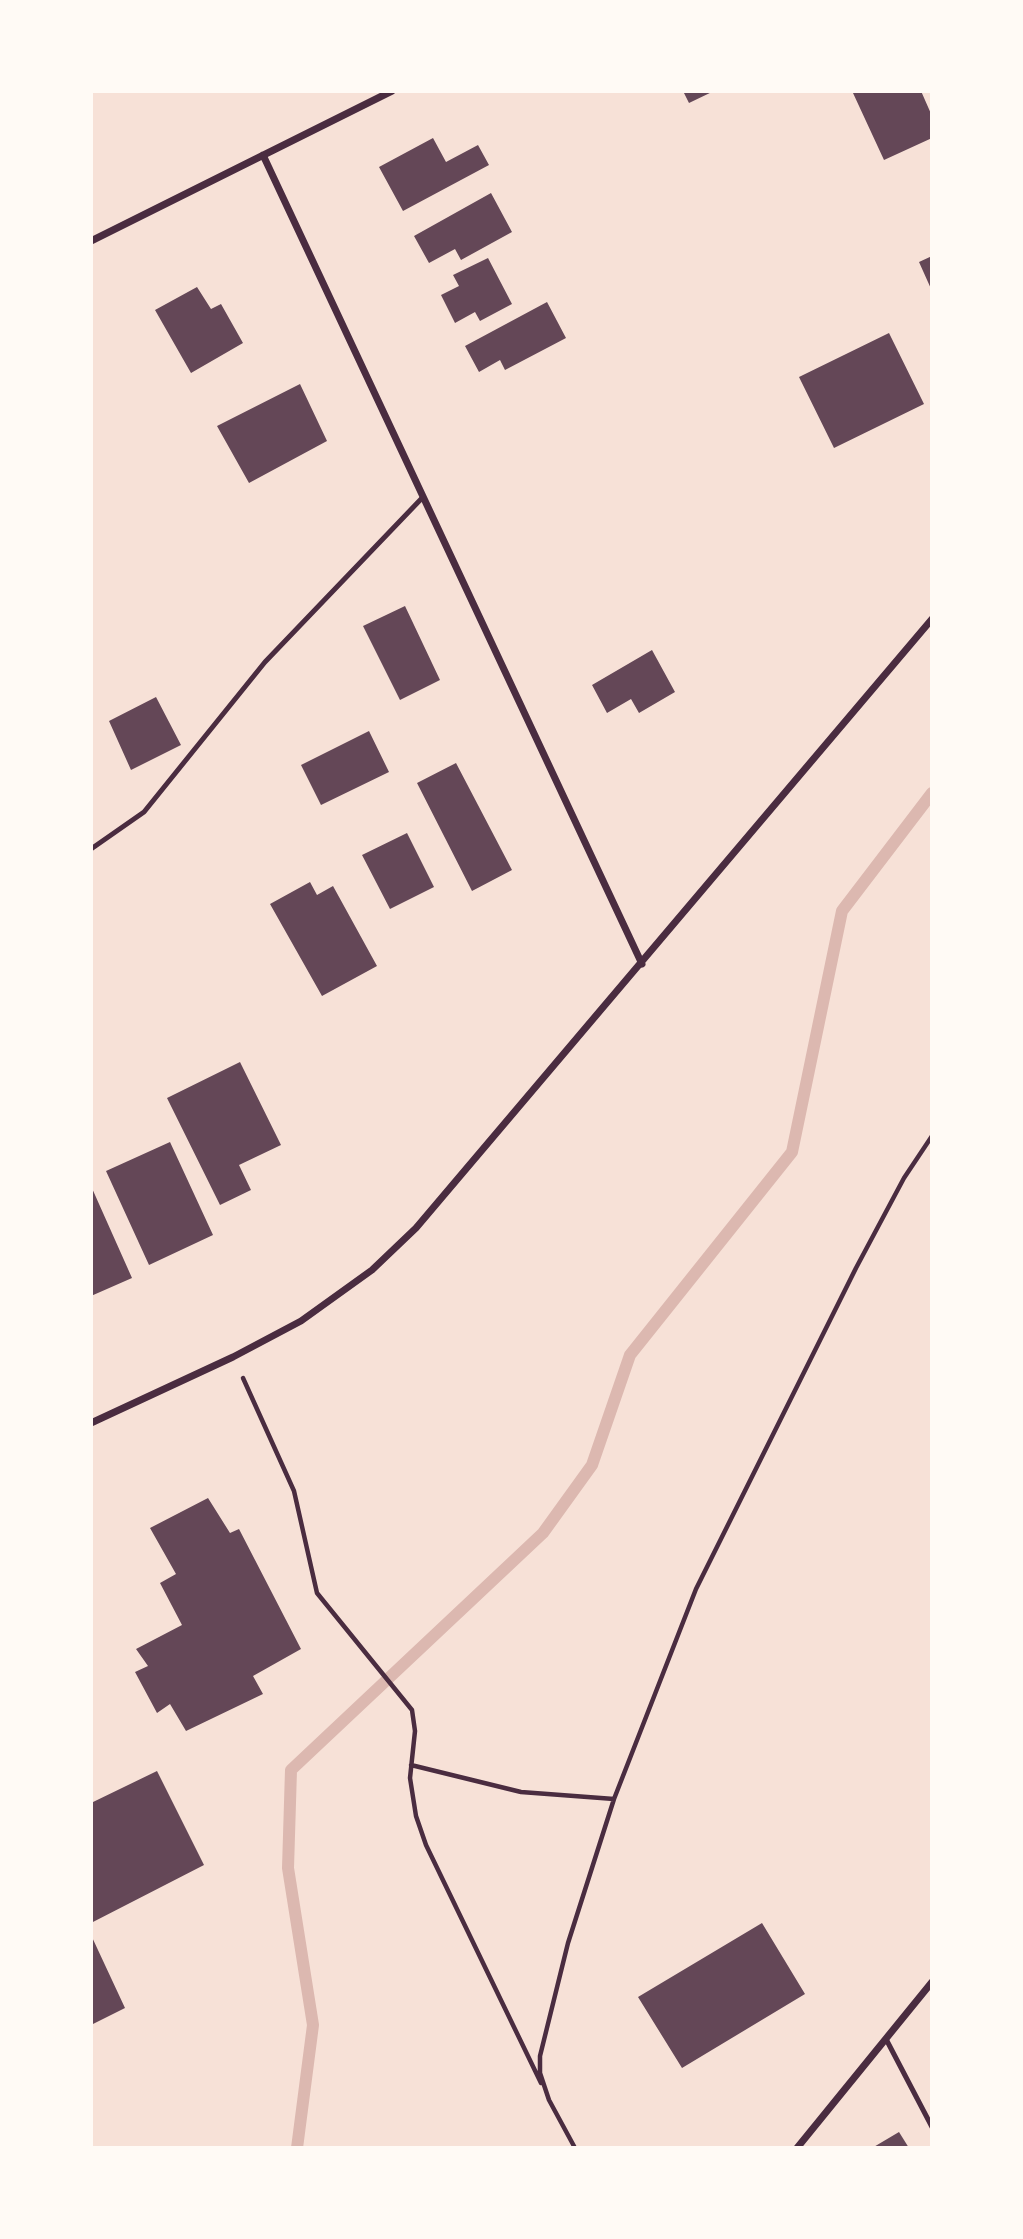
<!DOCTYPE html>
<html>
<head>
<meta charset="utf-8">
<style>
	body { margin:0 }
	#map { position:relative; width:1023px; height:2239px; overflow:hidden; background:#f7e1d7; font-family:Figtree,sans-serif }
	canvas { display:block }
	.frame { position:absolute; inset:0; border:93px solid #fffaf5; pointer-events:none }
</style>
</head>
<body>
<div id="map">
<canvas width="1023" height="2239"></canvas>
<div class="frame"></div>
</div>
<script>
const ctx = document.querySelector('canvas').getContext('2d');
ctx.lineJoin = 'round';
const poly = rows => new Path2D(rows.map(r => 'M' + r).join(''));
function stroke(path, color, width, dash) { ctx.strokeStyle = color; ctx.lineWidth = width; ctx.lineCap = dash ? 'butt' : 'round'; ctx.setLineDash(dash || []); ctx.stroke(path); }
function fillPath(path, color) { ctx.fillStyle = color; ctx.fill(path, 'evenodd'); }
stroke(poly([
	[297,2148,313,2025,288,1868,291,1770,543,1533,592,1465,630,1355,792,1152,842,911,932,793]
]), '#dcb8b0', 12);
fillPath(poly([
	[683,91,714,91,689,103],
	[857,91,921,91,932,116,932,138,884,160,853,93],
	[433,138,446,162,478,145,489,165,403,211,379,167],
	[491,193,512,232,461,260,455,249,429,263,414,236],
	[932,256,932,291,919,262],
	[488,258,512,304,480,321,475,312,455,323,441,295,459,286,453,275],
	[197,287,211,309,221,304,243,343,191,373,155,310],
	[547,302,566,338,505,370,500,360,479,372,465,346],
	[889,333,924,404,834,448,799,377],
	[300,384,327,441,249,483,217,426],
	[405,606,440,680,400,700,363,626],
	[652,650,675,692,639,713,631,699,607,713,592,685],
	[156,697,181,745,131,770,109,721],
	[369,731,389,772,321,805,301,765],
	[456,763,512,870,472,891,417,783],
	[407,833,434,887,390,909,362,855],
	[310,882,317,895,333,886,377,966,322,996,270,904],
	[240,1062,281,1145,239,1165,251,1190,220,1205,167,1098],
	[170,1142,213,1235,149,1265,106,1171],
	[91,1186,132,1278,91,1296],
	[208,1498,230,1533,239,1529,301,1649,253,1676,263,1694,186,1731,170,1704,157,1713,135,1672,148,1666,136,1649,182,1625,160,1583,176,1574,150,1528],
	[157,1771,204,1865,91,1923,91,1803],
	[762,1923,805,1994,682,2068,638,1997],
	[91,1935,125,2008,91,2025],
	[899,2132,909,2148,872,2148]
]), '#644757');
stroke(poly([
	[243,1378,294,1491,317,1593,412,1710,415,1731,410,1778,416,1816,426,1845,541,2083],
	[411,1765,521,1792,614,1799],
	[575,2148,549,2100,540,2073,540,2056,568,1943,614,1799,696,1589,856,1268,904,1178,932,1136]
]), '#4a2c40', 4.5);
stroke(poly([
	[91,849,144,812,265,662,423,497],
	[886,2039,932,2127]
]), '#4a2c40', 5);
stroke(poly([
	[263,155,642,964],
	[91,241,392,91],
	[91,1423,233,1357,301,1321,372,1270,416,1228,932,619],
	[797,2148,932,1982]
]), '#4a2c40', 7);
</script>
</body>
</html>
